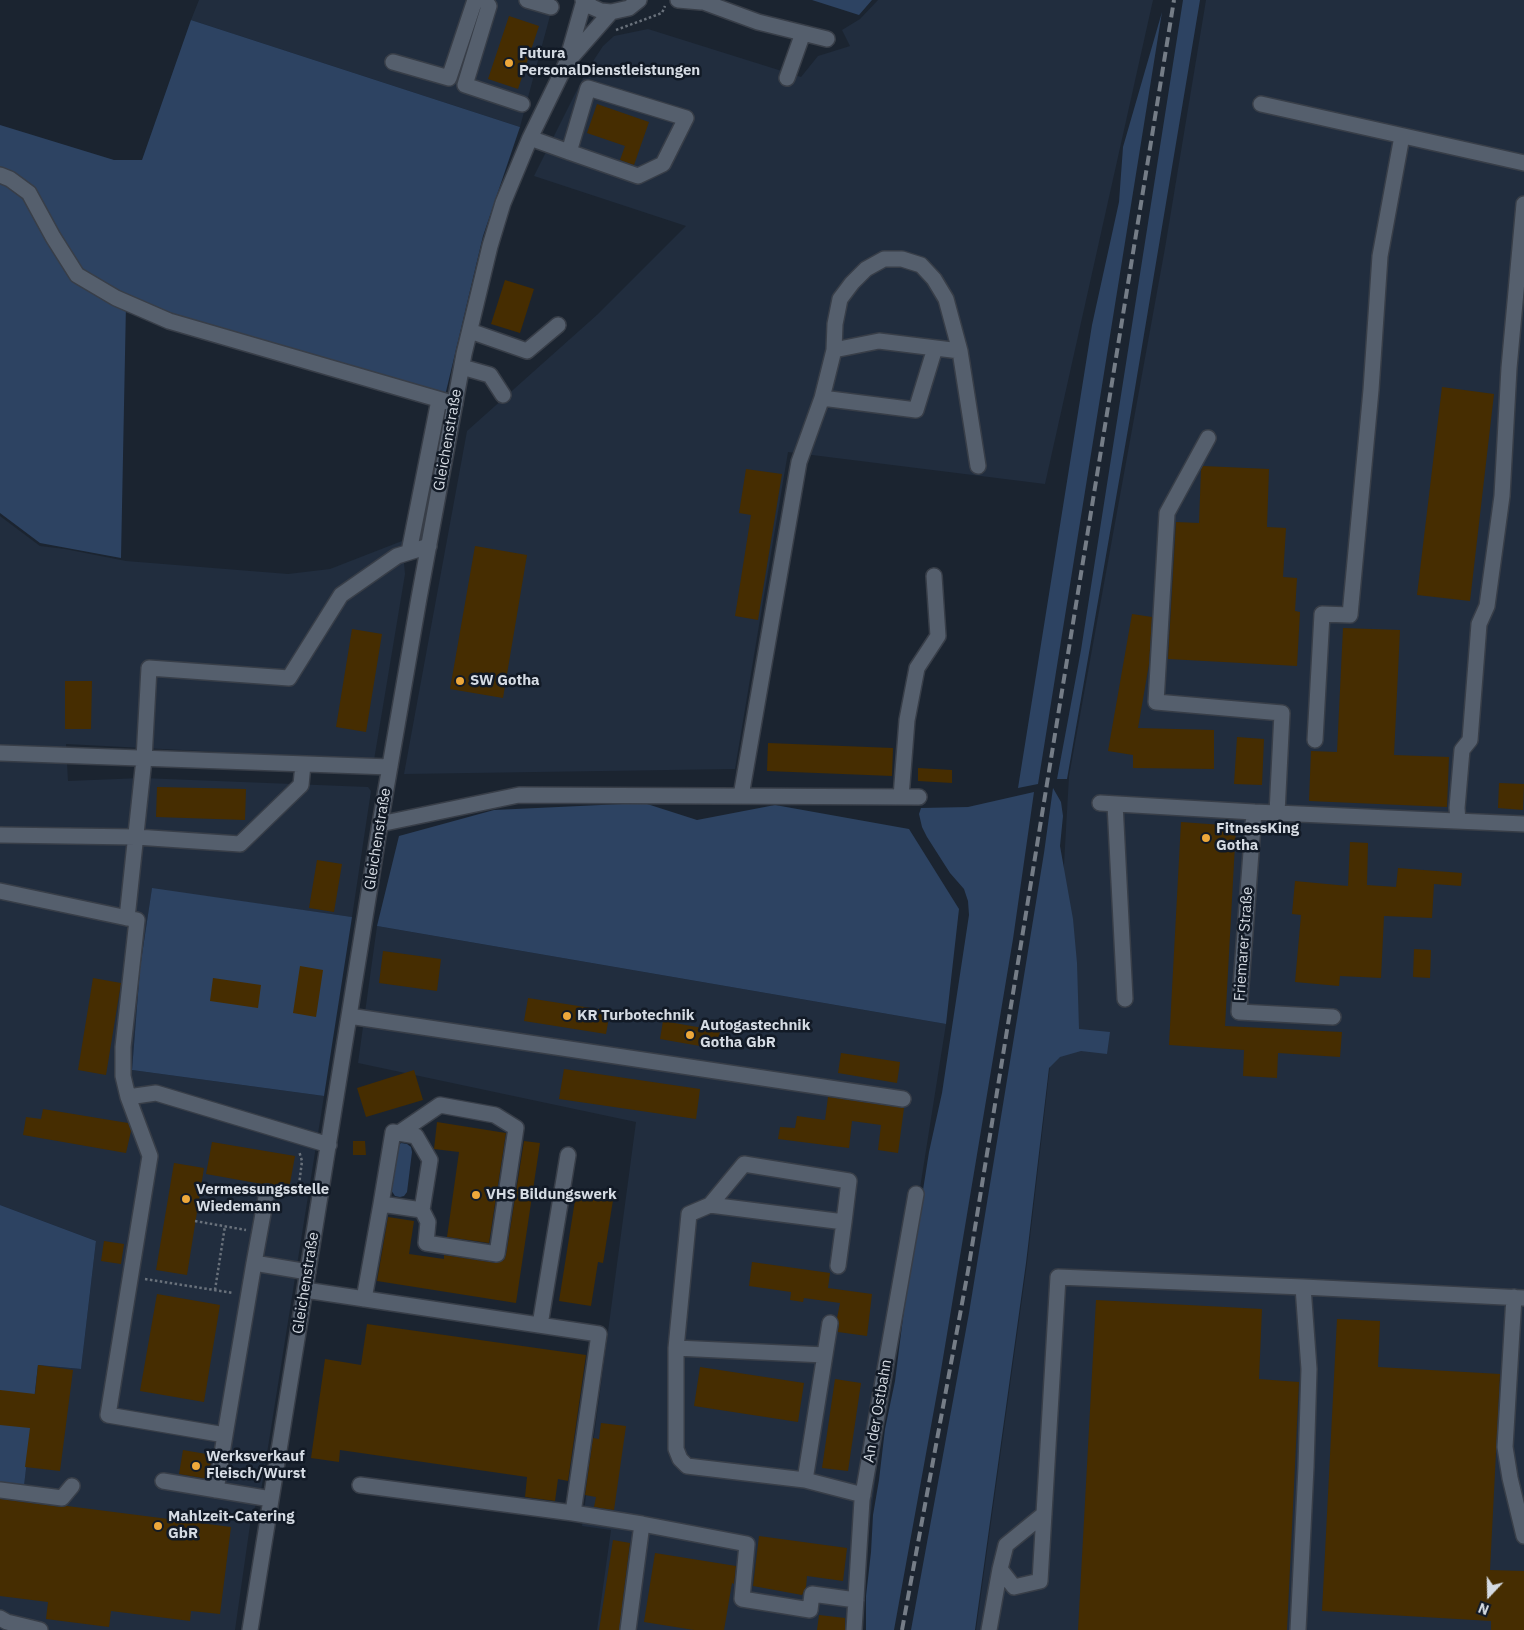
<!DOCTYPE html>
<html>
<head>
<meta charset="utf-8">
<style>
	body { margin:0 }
	#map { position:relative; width:1524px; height:1630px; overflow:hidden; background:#1b2430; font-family:"IBM Plex Sans",sans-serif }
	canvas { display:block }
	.north { position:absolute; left:1464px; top:1570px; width:50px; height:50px; -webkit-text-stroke:4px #121a26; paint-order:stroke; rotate:201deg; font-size:14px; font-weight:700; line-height:20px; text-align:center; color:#d5dbe3 }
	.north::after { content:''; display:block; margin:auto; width:18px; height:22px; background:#d5dbe3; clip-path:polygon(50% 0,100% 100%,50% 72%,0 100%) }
</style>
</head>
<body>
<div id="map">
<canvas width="1524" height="1630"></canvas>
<div class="north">N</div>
</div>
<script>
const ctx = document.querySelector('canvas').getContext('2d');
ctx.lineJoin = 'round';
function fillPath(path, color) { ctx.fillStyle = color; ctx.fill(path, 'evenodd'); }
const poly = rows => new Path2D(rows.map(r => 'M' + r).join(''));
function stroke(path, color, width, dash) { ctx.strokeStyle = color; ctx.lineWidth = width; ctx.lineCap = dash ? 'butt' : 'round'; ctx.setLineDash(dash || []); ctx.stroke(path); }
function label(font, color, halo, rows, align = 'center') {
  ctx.font = font + ' "IBM Plex Sans",sans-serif'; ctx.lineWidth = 5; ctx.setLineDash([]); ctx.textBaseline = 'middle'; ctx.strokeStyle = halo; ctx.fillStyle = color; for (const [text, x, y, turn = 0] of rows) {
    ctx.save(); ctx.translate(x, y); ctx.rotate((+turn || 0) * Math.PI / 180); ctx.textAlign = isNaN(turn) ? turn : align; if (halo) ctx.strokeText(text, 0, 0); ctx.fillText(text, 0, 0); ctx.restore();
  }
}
fillPath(poly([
	[199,0,551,0,554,1,520,127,191,20],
	[878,0,1153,0,1045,484,788,452,735,769,404,774,467,431,598,314,686,226,534,176,586,72,603,46,614,36,648,29,801,77,818,56,850,46,842,30,860,19],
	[1206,0,1524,0,1524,1630,976,1630,1027,1263,1055,1023,1069,776,1165,248],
	[0,516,40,546,65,549,126,561,288,574,330,569,402,541,405,574,374,760,66,744,68,781,142,778,368,787,371,791,352,917,152,889,140,968,132,1070,324,1096,261,1491,251,1518,235,1630,0,1630,0,1482,24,1485,38,1365,81,1369,96,1241,0,1205],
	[377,926,946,1024,882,1428,856,1630,597,1630,611,1530,582,1526,636,1122,358,1063]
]), '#212d3e');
fillPath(poly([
	[812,0,872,0,859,15],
	[1183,0,1200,0,1131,412,1067,779,1057,779,1081,650],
	[1162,12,1038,784,1018,788,1092,325,1119,202,1123,147],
	[191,20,520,127,483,236,444,400,126,304,121,558,40,543,0,513,0,125,114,160,142,160],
	[1053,788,1061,802,1063,816,1060,846,1073,919,1077,963,1079,1029,1110,1032,1107,1054,1081,1051,1060,1057,1049,1068,1026,1263,975,1630,911,1630,969,1313,1044,853],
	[1034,792,1013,939,939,1382,894,1630,866,1630,866,1596,871,1552,873,1515,879,1480,885,1429,895,1381,904,1310,929,1152,942,1093,969,915,968,901,964,889,950,873,927,837,922,827,919,814,921,808,968,807],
	[644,803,697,820,775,805,909,829,959,909,946,1024,377,926,399,836,494,810],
	[152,888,352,917,324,1096,132,1070,140,968],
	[401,1143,407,1144,411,1147,412,1152,407,1192,404,1196,400,1197,395,1196,391,1190,397,1147],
	[0,1205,96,1241,81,1369,38,1365,24,1486,0,1482]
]), '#2d4362');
fillPath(poly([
	[509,16,539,26,518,89,488,79],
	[597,104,649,122,634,165,620,160,625,146,587,133],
	[505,280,534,289,520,333,491,324],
	[1442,387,1494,394,1470,601,1417,595],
	[1203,466,1269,469,1267,527,1286,528,1283,577,1297,578,1295,611,1300,612,1297,666,1168,659,1176,522,1199,523,1201,470],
	[746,469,782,474,758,620,735,616,751,515,739,513],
	[475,546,527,555,503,698,450,689],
	[1132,614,1152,617,1149,664,1138,728,1214,730,1214,769,1133,768,1133,755,1108,751],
	[1343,628,1400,630,1394,755,1449,757,1447,807,1309,801,1311,751,1337,752],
	[352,629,382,634,366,732,336,727],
	[65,681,92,681,91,729,65,729],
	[1237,737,1264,739,1262,785,1234,784],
	[768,743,893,748,892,776,767,771],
	[918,768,952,770,952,783,918,781],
	[1499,783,1524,784,1523,810,1498,808],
	[157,787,246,789,245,820,156,817],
	[1181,822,1236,826,1225,1026,1342,1032,1340,1057,1278,1053,1277,1078,1243,1076,1244,1050,1169,1045],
	[1350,842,1368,843,1367,885,1396,887,1398,868,1462,873,1461,886,1434,884,1432,918,1384,916,1381,978,1340,976,1339,986,1295,982,1301,915,1292,914,1295,881,1348,886],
	[317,860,342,864,334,912,309,908],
	[1414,949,1431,950,1430,978,1413,977],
	[383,951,441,959,437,991,379,983],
	[300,966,323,970,316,1017,293,1013],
	[93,978,121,983,106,1075,78,1070],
	[213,978,261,985,258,1008,210,1001],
	[528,998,610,1011,606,1034,524,1021],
	[663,1021,720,1031,717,1049,660,1039],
	[841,1053,900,1062,897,1083,838,1073],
	[564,1069,700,1089,696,1119,559,1099],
	[414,1070,423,1100,366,1117,357,1088],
	[828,1097,904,1108,898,1153,878,1150,881,1125,852,1121,849,1148,778,1139,780,1127,795,1128,797,1116,825,1120],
	[43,1109,128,1123,131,1131,126,1153,23,1135,26,1117,41,1119],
	[437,1122,506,1133,489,1243,447,1237,459,1152,434,1149],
	[353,1141,365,1141,366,1155,353,1155],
	[524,1141,540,1143,516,1303,377,1281,388,1217,414,1221,409,1254,444,1259,444,1255,496,1263,504,1260,506,1255],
	[212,1142,295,1156,289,1189,274,1186,268,1183,262,1184,206,1174],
	[174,1163,204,1168,187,1275,156,1270],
	[576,1194,613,1200,603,1263,598,1262,591,1306,559,1301],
	[104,1241,124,1244,121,1264,101,1261],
	[752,1262,830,1273,828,1288,872,1294,867,1336,838,1332,839,1324,837,1318,840,1303,804,1298,803,1302,790,1300,791,1292,749,1286],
	[157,1294,220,1305,204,1402,140,1391],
	[1096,1300,1262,1309,1259,1379,1299,1382,1287,1630,1078,1630],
	[1337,1319,1380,1321,1378,1367,1500,1374,1490,1570,1524,1571,1524,1630,1491,1630,1491,1621,1322,1611],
	[367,1324,586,1355,568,1481,558,1479,555,1501,525,1497,527,1477,340,1450,339,1462,311,1458,325,1359,361,1365],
	[38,1365,73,1370,60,1471,25,1467,30,1428,0,1425,0,1390,35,1394],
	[700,1367,804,1383,798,1422,694,1406],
	[835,1379,861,1383,848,1471,822,1468],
	[601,1423,626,1426,614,1510,594,1507,596,1497,585,1495,593,1438,599,1439],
	[183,1450,212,1455,208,1479,179,1474],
	[0,1499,61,1507,67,1506,231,1527,220,1614,191,1611,190,1621,111,1611,109,1627,46,1619,48,1602,0,1596],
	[759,1536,847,1548,843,1581,807,1576,806,1587,802,1595,753,1586],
	[613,1540,630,1543,619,1630,599,1630],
	[655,1553,736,1566,734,1584,732,1583,724,1630,694,1630,644,1622],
	[819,1615,845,1618,845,1630,817,1630]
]), '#462d01');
const minor = poly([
	[484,0,489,6,465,85,522,104],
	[527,0,551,7],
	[583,0,592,7,601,11,611,12,629,8,639,0],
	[678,0,701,2],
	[698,0,758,22,827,39],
	[568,61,611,12],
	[393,62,449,78,475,0],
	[787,78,803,33],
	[1261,104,1524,163],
	[530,138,569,152,638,176,663,164,686,118,588,88,569,152],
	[0,175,10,179,29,193,53,237,77,275,116,298,169,321,455,404],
	[470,331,527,351,558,325],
	[834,350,879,341,960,351],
	[462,367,490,375,503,395],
	[822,398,916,410,935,348],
	[1208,438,1167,513,1156,702,1282,713,1277,813],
	[409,552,439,400],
	[1315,740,1322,614,1350,615,1371,390,1380,256,1402,136],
	[0,753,390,767],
	[741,796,799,462,822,398,834,350,835,324,840,299,852,283,866,269,884,259,902,259,921,265,934,279,946,299,960,351,978,466],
	[901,797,907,720,917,668,938,636,934,576],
	[1100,803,1254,812,1524,824],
	[1115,804,1125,999],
	[1254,812,1239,1012,1333,1017],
	[1458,821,1457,808,1462,750,1470,740,1479,624,1487,606,1502,496,1509,368,1524,204],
	[380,824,519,795,919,797],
	[0,835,136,837,240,844,301,785,303,764],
	[0,891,137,920,123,1047,123,1076,128,1097,156,1093,329,1145],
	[127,918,144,759,149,668,289,678,341,595,397,556,429,546],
	[349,1016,903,1099],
	[128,1097,150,1156,108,1415,225,1435,254,1263],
	[399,1133,440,1105,495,1115,516,1128,497,1254,426,1243,428,1222,422,1210],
	[267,1192,254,1263,308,1272],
	[710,1205,744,1164,849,1181,844,1222],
	[838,1266,844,1222,710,1205,689,1214,676,1348,676,1449,680,1459,687,1466,805,1480,863,1495],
	[305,1290,599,1334,573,1513,642,1524,628,1630],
	[1514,1297,1505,1447,1510,1478,1524,1536],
	[364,1299,381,1204,422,1210,430,1160,416,1136,393,1132,381,1204],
	[540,1325,568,1155],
	[676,1348,825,1355],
	[805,1480,830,1323],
	[163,1481,271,1499],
	[360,1485,573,1513],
	[0,1490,62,1498,72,1486],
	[216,1490,225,1435],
	[1044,1514,1006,1545,1000,1569,1014,1587,1040,1581,1058,1277,1303,1287,1524,1298],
	[642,1524,747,1544,742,1599,810,1610,812,1594,856,1600],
	[0,1618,7,1622,40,1630],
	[250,1630,380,824,419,598,464,354,490,246,503,203,530,138,566,64,584,1],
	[854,1630,862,1500,916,1194],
	[989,1630,1000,1569],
	[1298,1630,1306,1467,1309,1369,1303,1287]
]);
stroke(minor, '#383e48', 18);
stroke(poly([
	[616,30,662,13,665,6],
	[579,76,585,66],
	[282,1190,292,1192,299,1185,302,1161,299,1151],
	[195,1221,246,1230],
	[145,1279,233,1293],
	[215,1290,225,1226]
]), '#69717b', 2.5, [2.5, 2.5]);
stroke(minor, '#555f6d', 15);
stroke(poly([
	[902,1630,968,1271,1174,0]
]), '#757d87', 4, [10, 5]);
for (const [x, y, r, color] of [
	[509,63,5,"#eda83b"],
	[460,681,5,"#eda83b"],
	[1206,838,5,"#eda83b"],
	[567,1016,5,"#eda83b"],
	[690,1035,5,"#eda83b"],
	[476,1195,5,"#eda83b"],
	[186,1199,5,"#eda83b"],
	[196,1466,5,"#eda83b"],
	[158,1526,5,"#eda83b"]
]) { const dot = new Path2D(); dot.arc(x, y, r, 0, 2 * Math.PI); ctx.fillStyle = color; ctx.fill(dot); stroke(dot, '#121a26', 2); }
label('bold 15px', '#d5dbe3', '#121a26', [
	["Futura",519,54],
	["PersonalDienstleistungen",519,71],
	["SW Gotha",470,681],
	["FitnessKing",1216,829],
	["Gotha",1216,846],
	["KR Turbotechnik",577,1016],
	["Autogastechnik",700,1026],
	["Gotha GbR",700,1043],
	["Vermessungsstelle",196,1190],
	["Wiedemann",196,1207],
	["VHS Bildungswerk",486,1195],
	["Werksverkauf",206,1457],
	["Fleisch/Wurst",206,1474],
	["Mahlzeit-Catering",168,1517],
	["GbR",168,1534]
], 'left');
label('15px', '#d5dbe3', '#121a26', [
	["Gleichenstraße",448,440,-80],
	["Gleichenstraße",378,839,-81],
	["Friemarer Straße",1244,944,-86],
	["Gleichenstraße",306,1283,-81],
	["An der Ostbahn",878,1411,-80]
]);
</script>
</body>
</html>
